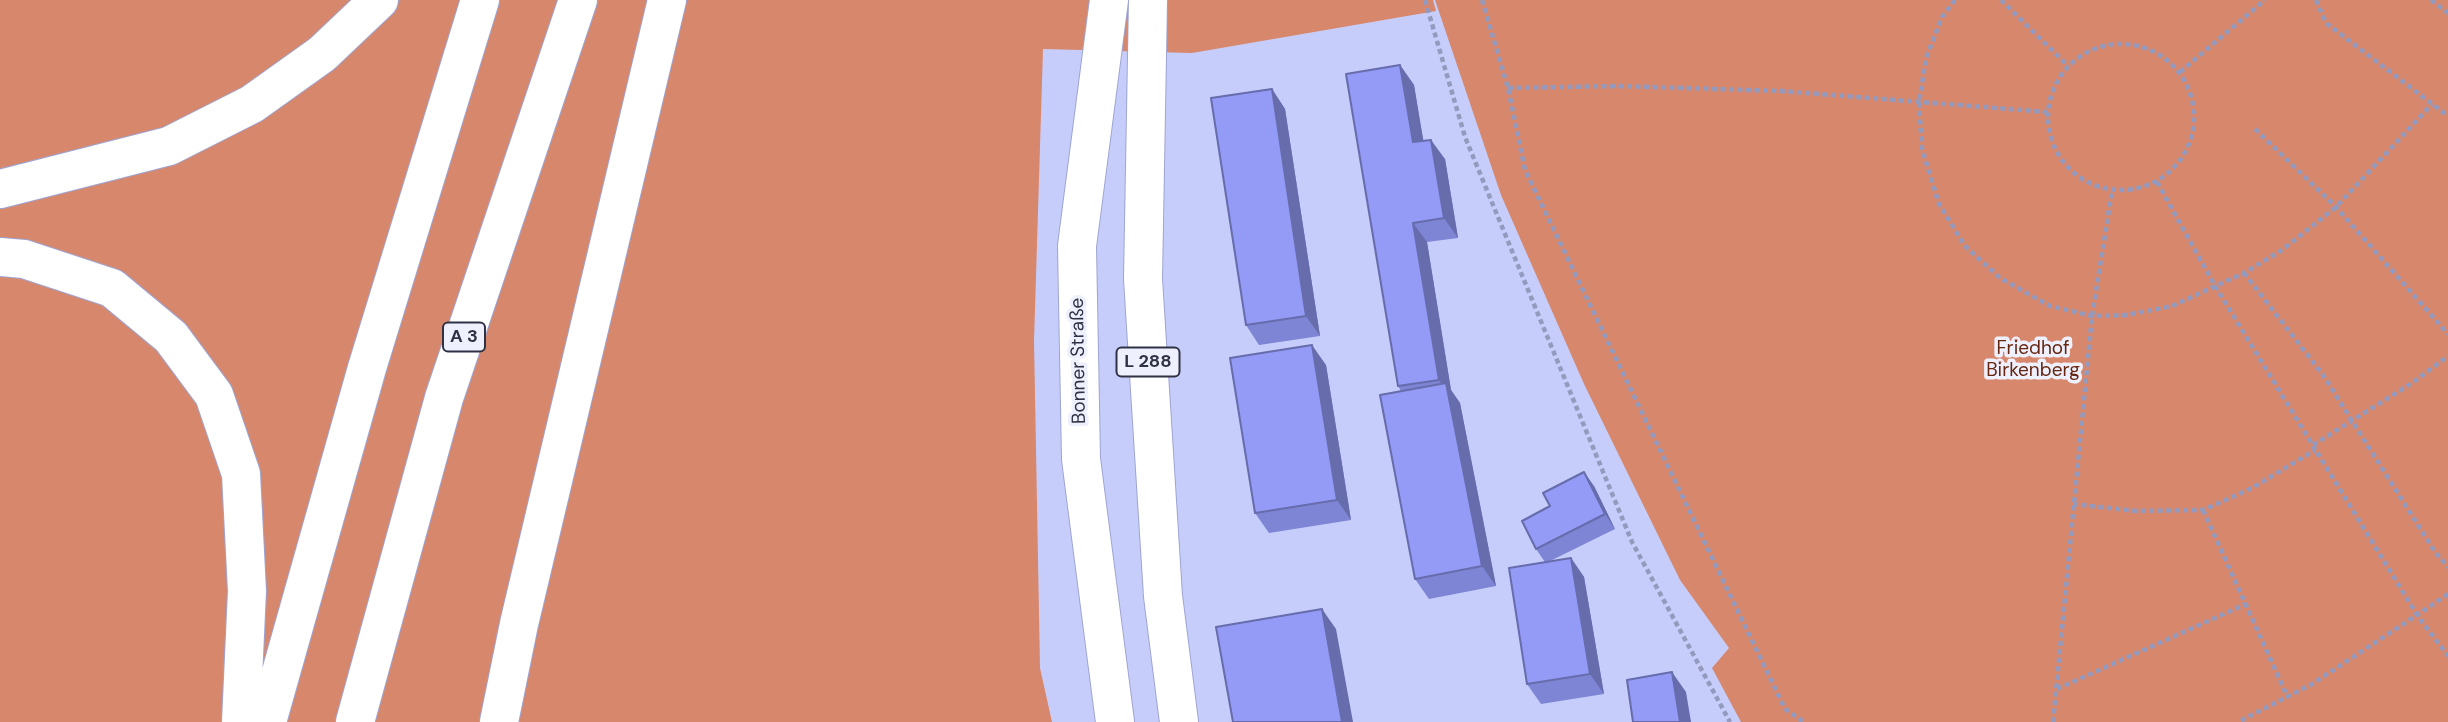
<!DOCTYPE html>
<meta charset="utf-8">
<style>
body{margin:0}
canvas{display:block;background:#c6cdfa}
</style>
<canvas width="2448" height="722"></canvas>
<script>
const g = document.querySelector('canvas').getContext('2d');
g.lineJoin = 'round';
function fill(path, color) { g.fillStyle = color; g.fill(path, 'evenodd'); }
const toPath = rows => new Path2D(rows.map(r => 'M' + r).join(''));
function trace(path, color, width, dash) { g.strokeStyle = color; g.lineWidth = width; g.lineCap = dash ? 'butt' : 'round'; g.setLineDash(dash || []); g.stroke(path); }
function write(font, color, halo, rows, align = 'center') {
  g.font = font + ' "DM Sans",sans-serif'; g.lineWidth = 7; g.setLineDash([]); g.textBaseline = 'middle'; g.strokeStyle = halo; g.fillStyle = color; for (const [text, x, y, turn = 0] of rows) {
    g.save(); g.translate(x, y); g.rotate((+turn || 0) * Math.PI / 180); g.textAlign = isNaN(turn) ? turn : align; if (halo) g.strokeText(text, 0, 0); g.fillText(text, 0, 0); g.restore();
  }
}
fill(toPath([
 [0,0,1433,0,1436,11,1192,53,1043,49,1034,341,1040,668,1052,722,0,722],
 [1435,0,2448,0,2448,722,1741,722,1712,668,1729,648,1680,580,1584,384,1501,195]
]), '#d7876c');
const primary = toPath([
 [1109,0,1077,246,1081,459,1115,722],
 [1148,0,1143,279,1163,596,1179,722]
]);
const highway = toPath([
 [0,189,169,146,252,104,322,54,379,0],
 [0,257,24,259,112,288,171,337,214,395,241,474,247,591,241,722],
 [267,722,367,368,480,0],
 [355,722,444,398,578,0],
 [499,722,519,624,667,0]
]);
trace(primary, '#9fa4d1', 40);
trace(highway, '#9fa4d1', 40);
trace(toPath([
 [1425,0,1465,137,1632,542,1730,722],
 [1482,0,1508,88,1525,170,1785,709,1804,722],
 [1955,0,1942,17,1926,58,1919,102,1922,149,1939,204,1965,246,2000,278,2050,306,2092,316,2127,315,2172,306,2244,273,2282,250,2336,207,2432,104],
 [2001,0,2068,66],
 [2316,0,2326,23,2448,116],
 [2431,0,2448,13],
 '2048 117a73 73 0 1 1 146 0a73 73 0 1 1-146 0Z',
 [2180,72,2265,0],
 [1508,88,1618,86,1781,91,2047,112],
 [2255,129,2336,207,2448,334],
 [2157,182,2215,286,2417,615,2312,684,2238,722],
 [2244,273,2323,375,2435,552,2448,567],
 [2313,445,2412,383,2448,356],
 [2073,504,2136,511,2203,510,2252,488,2315,450],
 [2203,510,2288,698],
 [2448,594,2417,615,2448,656],
 [2057,689,2246,604],
 [2053,722,2092,316,2112,191]
]), '#949abe', 4.5, [5, 3.5]);
trace(primary, '#fff', 38);
trace(highway, '#fff', 38);
fill(toPath([
 [1400,65,1414,85,1423,141,1445,159,1458,238,1427,242,1451,390,1460,403,1496,586,1429,599,1415,579,1401,391,1398,386],
 [1272,89,1285,109,1320,336,1259,345,1246,325],
 [1326,365,1351,520,1269,533,1255,513],
 [1594,486,1615,529,1550,561,1571,558,1584,577,1604,694,1541,704,1527,684,1545,562,1536,549]
]), '#7e85d4');
fill(toPath([
 [1400,65,1414,85,1427,162,1413,142],
 [1272,89,1285,109,1320,336,1306,316],
 [1431,140,1445,159,1458,238,1444,218],
 [1413,223,1427,242,1451,390,1460,403,1496,586,1482,566,1448,393,1439,380],
 [1312,345,1326,365,1351,520,1337,500],
 [1584,472,1594,486,1615,529,1605,514],
 [1571,558,1584,577,1604,694,1590,674],
 [1322,609,1336,629,1353,722,1342,722],
 [1672,672,1686,692,1691,722,1680,722]
]), '#676cac');
const building = toPath([
 [1400,65,1413,142,1431,140,1444,218,1413,223,1439,380,1398,386,1346,74,1400,65],
 [1272,89,1306,316,1246,325,1211,98,1272,89],
 [1312,345,1337,500,1255,513,1230,358,1312,345],
 [1446,383,1482,566,1415,579,1380,395,1446,383],
 [1584,472,1605,514,1536,549,1522,521,1550,506,1543,493,1584,472],
 [1571,558,1590,674,1527,684,1509,568,1571,558],
 [1322,609,1342,722,1233,722,1216,627,1322,609],
 [1672,672,1680,722,1633,722,1627,680,1672,672]
]);
fill(building, '#939bf6');
trace(building, '#676cac', 2);
for (const [x, y, w] of [
 [464,337,42],
 [1148,362,63]
]) { const box = new Path2D(); box.roundRect(x - w / 2, y - 14.5, w, 29, 5); g.fillStyle = '#eef0fe'; g.fill(box); trace(box, '#2f3244', 2); }
write('bold 18px', '#2f3244', null, [
 ["A 3",464,337],
 ["L 288",1148,362]
]);
write('19px', '#662610', '#eef0fe', [
 ["Friedhof",2033,349],
 ["Birkenberg",2033,371]
]);
write('19px', '#2f3244', '#eef0fe', [
 ["Bonner Straße",1079,361,-91]
]);
</script>
